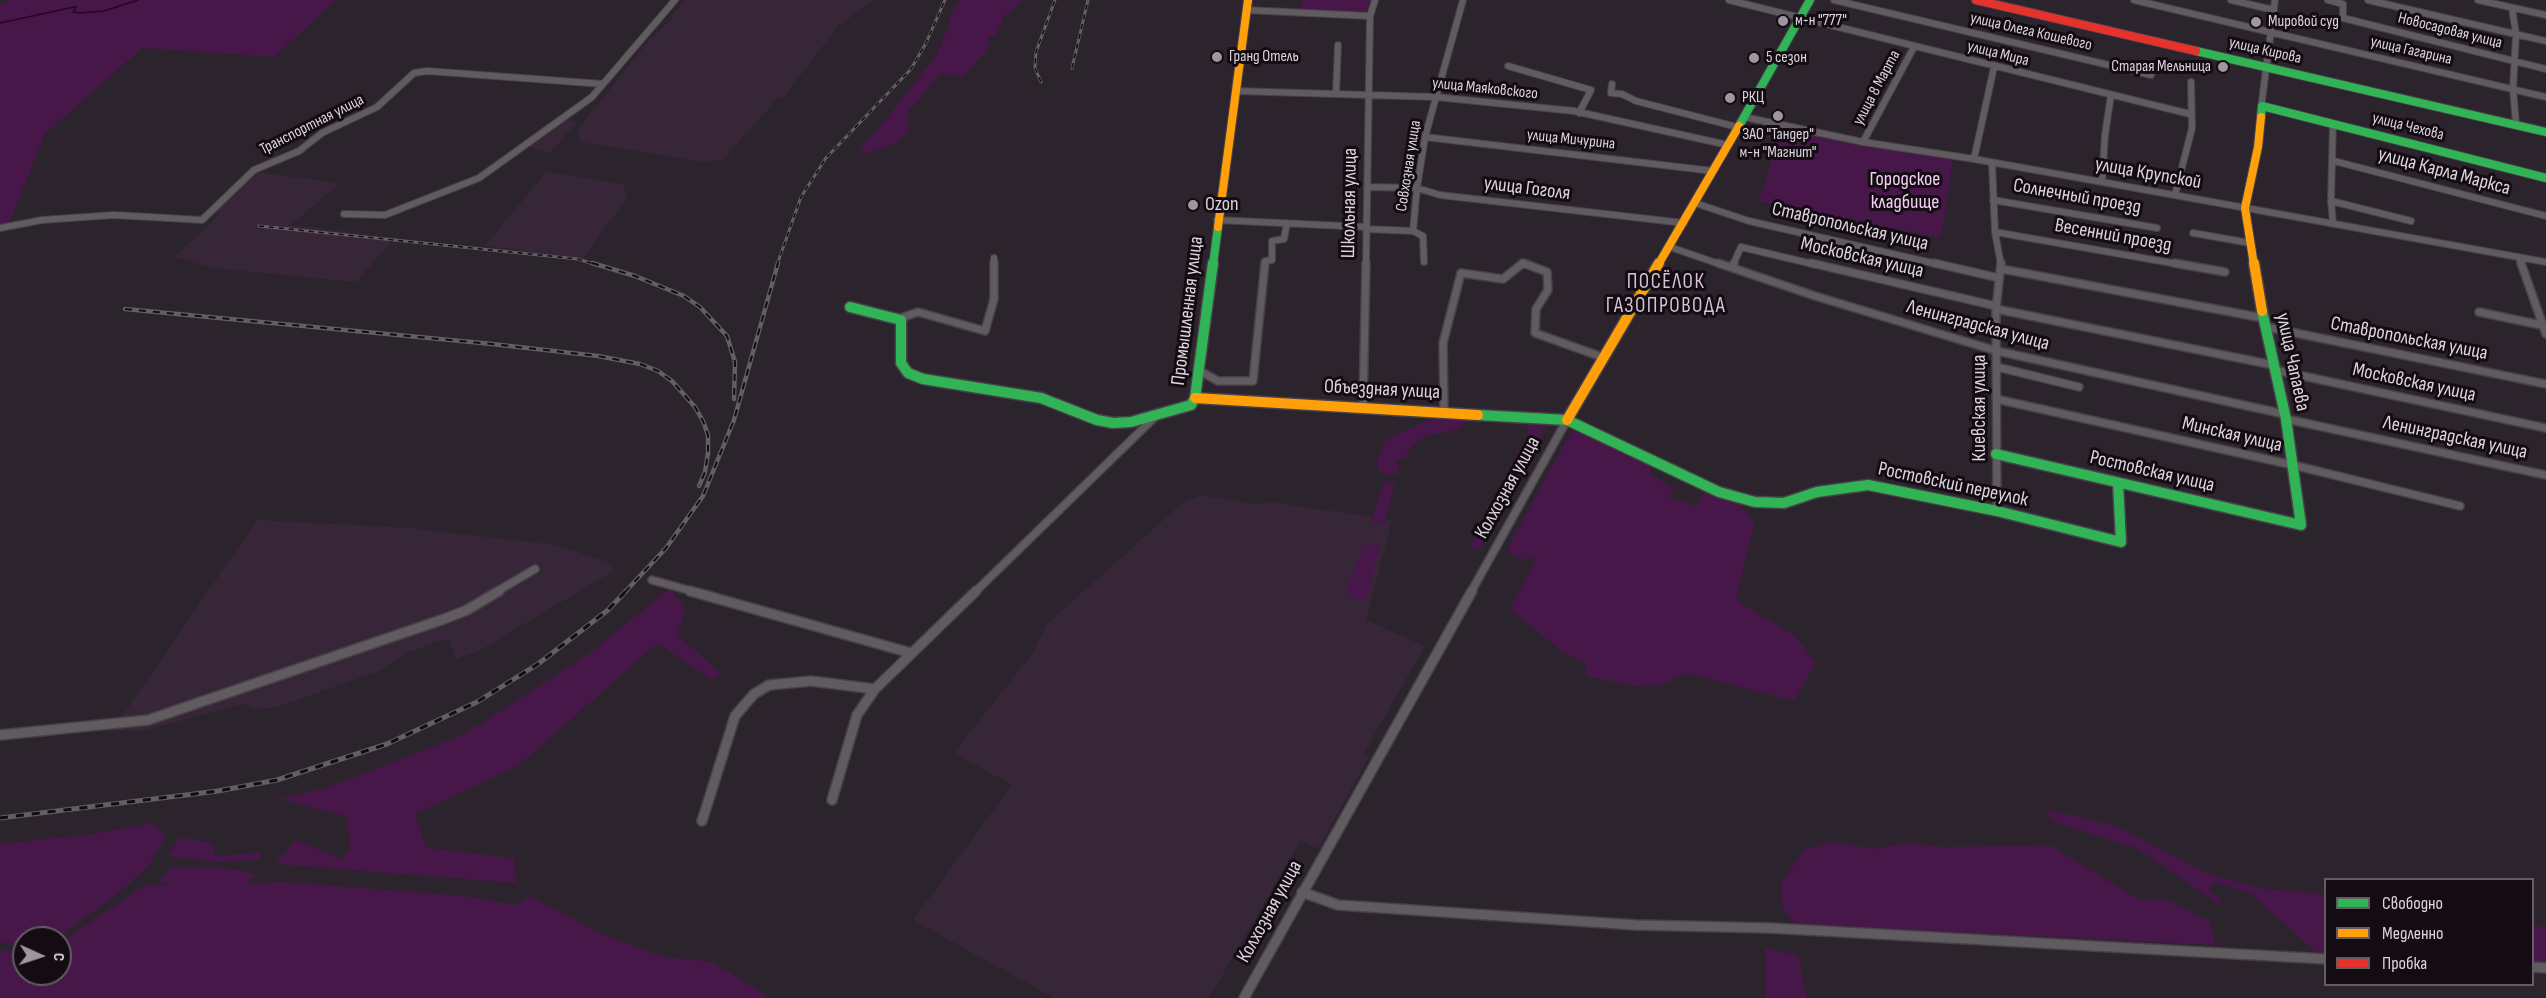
<!DOCTYPE html>
<meta charset="utf-8">
<style>
body{margin:0}
#map{position:relative;width:2546px;height:998px;overflow:hidden;background:#2c242c;font-family:"Sofia Sans Condensed",sans-serif}
canvas{display:block}
.legend{position:absolute;left:2324px;top:878px;width:210px;height:108px;box-sizing:border-box;background:#130c13;border:2px solid #645c64;margin:0;padding:8px 10px;list-style:none;font-size:18px;color:#ded4de}
.legend li{display:flex;align-items:center;gap:12px;height:30px}
.legend b{width:30px;border:2px solid #645c64}
.north{position:absolute;left:12px;top:926px;width:60px;height:60px;box-sizing:border-box;background:#130c13;border:2px solid #645c64;border-radius:50%;rotate:93deg;font-size:16px;font-weight:700;line-height:24px;text-align:center;color:#ded4de}
.north::after{content:'';display:block;margin:auto;width:21px;height:27px;background:#a096a0;clip-path:polygon(50% 0,100% 100%,50% 72%,0 100%)}
</style>
<div id="map">
<canvas width="2546" height="998"></canvas>
<ul class="legend">
<li><b style="height:8px;background:#30b455"></b>Свободно</li>
<li><b style="height:8px;background:#ff9f0a"></b>Медленно</li>
<li><b style="height:8px;background:#e5322d"></b>Пробка</li>
</ul>
<div class="north">С</div>
</div>
<script>
const g = document.querySelector('canvas').getContext('2d');
g.lineJoin = 'round';
function fill(path, color) { g.fillStyle = color; g.fill(path, 'evenodd'); }
const toPath = rows => new Path2D(rows.map(r => 'M' + r).join(''));
function trace(path, color, width, dash) { g.strokeStyle = color; g.lineWidth = width; g.lineCap = dash ? 'butt' : 'round'; g.setLineDash(dash || []); g.stroke(path); }
function write(font, color, halo, rows, align = 'center') {
  g.font = font + ' "Sofia Sans Condensed",sans-serif'; g.lineWidth = 6; g.setLineDash([]); g.textBaseline = 'middle'; g.strokeStyle = halo; g.fillStyle = color; for (const [text, x, y, turn = 0] of rows) {
    g.save(); g.translate(x, y); g.rotate((+turn || 0) * Math.PI / 180); g.textAlign = isNaN(turn) ? turn : align; if (halo) g.strokeText(text, 0, 0); g.fillText(text, 0, 0); g.restore();
  }
}
fill(toPath([
 [684,0,875,0,839,25,783,98,778,98,722,160,703,162,580,142,578,129,646,44,674,17,672,16],
 [566,119,577,122,550,153,527,146],
 [255,172,340,183,291,225,394,238,356,282,212,268,175,257,220,214,213,212],
 [546,172,623,184,627,198,583,258,485,246],
 [1201,495,1262,505,1263,501,1392,520,1366,620,1425,646,1363,754,1369,757,1318,849,1300,841,1209,998,1054,998,913,920,1012,785,954,753,1031,655,1048,623,1180,505],
 [257,520,409,528,556,545,611,563,613,571,479,651,456,659,449,638,405,653,382,670,277,707,257,709,244,704,141,731,112,731]
]), '#372638');
fill(toPath([
 [10,0,336,0,274,57,142,48,45,134,9,223,0,225,0,4],
 [960,0,1021,0,1013,11,1005,15,996,35,988,38,986,42,991,45,964,76,940,74,918,101,909,109,908,133,897,142,868,154,859,149,874,134,937,55,950,22,949,17],
 [1303,0,1370,0,1366,12,1299,10],
 [1781,129,1953,160,1941,238,1759,201],
 [1444,415,1547,423,1540,439,1536,440,1528,438,1528,425,1468,420,1460,428,1449,432,1428,435,1415,443,1404,458,1396,460,1395,462,1400,465,1396,474,1388,475,1379,471,1377,459,1386,440,1410,428],
 [1576,431,1649,464,1651,475,1675,489,1668,497,1697,506,1705,490,1738,503,1754,523,1736,600,1795,636,1816,663,1794,701,1686,673,1661,685,1636,686,1585,676,1586,663,1562,652,1510,609,1537,556,1525,560,1510,554,1508,547,1571,432],
 [1525,448,1534,448,1536,450,1480,550,1471,548,1471,545,1519,450],
 [1384,482,1395,483,1384,525,1371,522],
 [1364,542,1380,546,1366,601,1355,599,1346,592],
 [670,588,685,610,677,635,721,673,711,680,658,643,519,765,415,814,426,848,514,858,516,883,276,864,295,840,342,859,350,850,347,816,279,799,326,788,463,735,589,654],
 [2045,809,2114,825,2204,872,2258,888,2325,894,2325,954,2318,954,2251,894,2215,882,2209,890,2216,896,2221,898,2220,905,2138,849,2052,821],
 [152,823,166,836,149,865,120,892,57,938,24,938,24,942,0,943,0,844,93,834],
 [180,837,212,843,215,856,262,852,258,860,214,862,168,856],
 [1831,842,1875,849,1905,843,1945,847,2050,845,2139,900,2165,899,2209,921,2216,945,1794,924,1782,906,1781,884,1804,850],
 [171,867,221,867,256,874,248,883,286,882,465,896,516,905,530,896,599,933,665,957,713,962,770,998,0,998,0,950,24,952,24,974,60,974,60,943,145,885,174,885,159,882],
 [2533,926,2546,927,2546,963,2533,963],
 [1765,948,1798,955,1807,998,1766,998]
]), '#471749');
trace(toPath([
 [0,23,74,7,76,7,73,12,79,13,104,11,138,0]
]), '#250627', 1.5);
const streetFar2 = toPath([
 [1729,0,2190,114],
 [1834,0,2151,75],
 [2134,0,2546,97],
 [2231,0,2274,10],
 [2328,0,2343,4,2343,18,2546,69],
 [2368,0,2546,41],
 [2478,0,2546,15],
 [2512,8,2516,34,2513,89,2516,124],
 [1246,10,1370,16],
 [1508,66,1591,90,1579,113],
 [1612,84,1611,93,1622,94,1636,101,1737,127],
 [1236,91,1436,97,1574,111,1728,145],
 [1336,94,1338,45],
 [2261,108,2275,0],
 [1744,117,1863,142,1974,159,2546,262],
 [2333,124,2331,201,2333,223],
 [1425,137,1713,171],
 [1863,142,1914,47],
 [1974,159,1994,67],
 [2334,161,2546,216],
 [1992,163,1995,232,2001,265],
 [2102,182,2105,135,2111,95],
 [1367,187,1417,188,1440,195,1684,223],
 [2175,195,2192,128,2191,82],
 [1993,200,2157,228],
 [2331,201,2411,221],
 [1695,203,1749,221,1941,265],
 [344,214,385,215,479,178,592,97,675,0],
 [1217,220,1366,227],
 [0,228,42,220,114,215,202,220,254,170,299,151,322,133,377,107,414,73,427,71,603,84],
 [1366,229,1413,231],
 [1995,232,2183,265],
 [2193,233,2250,243],
 [1670,247,1722,265],
 [2519,257,2522,265],
 [994,258,994,265],
 [1424,262,1423,236,1413,231,1417,188,1425,137,1463,0],
 [1265,265,1265,261,1272,260,1272,241,1284,239,1287,223],
 [1366,265,1370,16,1375,0],
 [1521,265,1527,265],
 [1733,265,1741,247,1817,265]
]);
const streetFar1 = toPath([
 [1523,263,1547,272,1548,290,1536,309,1535,333,1605,358],
 [1718,263,1815,296,1997,351,2284,414],
 [1811,263,1996,306],
 [1934,263,1999,278],
 [2174,263,2225,272],
 [2521,263,2546,334],
 [1732,267,1734,263],
 [2002,269,2263,318],
 [1996,309,2273,365],
 [2479,312,2541,325],
 [898,319,918,312,985,331,994,299,994,263],
 [2266,327,2546,384],
 [1997,367,2079,387],
 [1198,370,1218,381,1253,381,1265,263],
 [2275,370,2546,428],
 [1996,399,2293,465,2460,506],
 [1363,407,1366,263],
 [1444,411,1443,343,1461,273,1503,279,1523,263],
 [2286,419,2546,475],
 [1997,511,1996,309,2001,263],
 [652,580,695,592],
 [496,592,535,569],
 [975,592,1157,415],
 [1471,592,1567,420]
]);
const street = toPath([
 [690,591,911,653],
 [0,735,148,720,444,619,467,610,499,591],
 [832,800,857,715,875,689,976,591],
 [702,821,735,716,754,694,769,685,811,681,875,689],
 [1302,892,1338,905,1636,925,1770,928,2326,959],
 [2532,967,2546,968],
 [1244,998,1472,591]
]);
const fastFar1 = toPath([
 [2196,51,2546,132],
 [2261,117,2262,106,2546,178],
 [1739,126,1810,0],
 [1213,265,1218,227]
]);
const fast = toPath([
 [850,307,901,320,901,363,908,373,923,379,1041,398,1097,420,1113,423,1131,422,1191,405,1195,398,1213,263],
 [1478,415,1567,420,1719,492,1755,502,1784,503,1817,492,1868,485,1997,511,2121,542,2118,483],
 [1996,454,2301,525,2286,419,2262,311]
]);
const slowFar1 = toPath([
 [1218,227,1248,0],
 [1658,265,1739,126],
 [2254,265,2245,208,2258,147,2261,117]
]);
const slow = toPath([
 [2254,263,2262,311],
 [1195,398,1478,415],
 [1567,420,1659,263]
]);
const jam = toPath([
 [1976,0,2196,51]
]);
trace(streetFar2, '#484148', 8);
trace(streetFar1, '#484148', 10);
trace(street, '#484148', 12);
trace(fastFar1, '#484148', 10);
trace(fast, '#484148', 13);
trace(slowFar1, '#484148', 10);
trace(slow, '#484148', 13);
trace(jam, '#484148', 10);
trace(streetFar2, '#5f5b5f', 6);
trace(streetFar1, '#5f5b5f', 7);
trace(street, '#5f5b5f', 9);
trace(fastFar1, '#30b455', 8);
trace(fast, '#30b455', 10);
trace(slowFar1, '#ff9f0a', 8);
trace(slow, '#ff9f0a', 10);
trace(jam, '#e5322d', 8);
const railFar2 = toPath([
 [1072,68,1088,0],
 [1041,82,1035,68,1036,52,1055,0],
 [259,226,578,259,597,265],
 [777,265,801,197,826,158,911,69,926,43,945,0]
]);
const railFar1 = toPath([
 [592,263,635,276,684,296,700,307,727,336,735,362,734,399],
 [125,309,492,344,598,356,640,364,658,371,672,381,695,407,703,421,708,435,708,453,705,472,699,486],
 [625,592,666,548,703,496,734,420,778,263]
]);
const rail = toPath([
 [0,818,218,791,277,780,387,744,477,702,538,664,608,610,626,591]
]);
trace(railFar2, '#635e63', 3);
trace(railFar1, '#635e63', 4.5);
trace(rail, '#635e63', 5);
trace(railFar2, '#130c13', 1.5, [5]);
trace(railFar1, '#130c13', 2, [7]);
trace(rail, '#130c13', 3, [8]);
for (const [x, y, r, color] of [
 [1783,21,6,"#a096a0"],
 [2256,22,6,"#a096a0"],
 [1217,57,6,"#a096a0"],
 [1754,58,6,"#a096a0"],
 [2223,67,6,"#a096a0"],
 [1730,98,6,"#a096a0"],
 [1778,116,6,"#a096a0"],
 [1193,205,6,"#a096a0"]
]) { const dot = new Path2D(); dot.arc(x, y, r, 0, 2 * Math.PI); g.fillStyle = color; g.fill(dot); trace(dot, '#130c13', 2); }
write('16px', '#ded4de', '#130c13', [
 ["м-н \"777\"",1795,21],
 ["Мировой суд",2268,22],
 ["Гранд Отель",1229,57],
 ["5 сезон",1766,58],
 ["Старая Мельница",2211,67,"right"],
 ["РКЦ",1742,98],
 ["ЗАО \"Тандер\"",1778,135,"center"],
 ["м-н \"Магнит\"",1778,153,"center"]
], 'left');
write('16px', '#ded4de', '#130c13', [
 ["Новосадовая улица",2450,31,14],
 ["улица Олега Кошевого",2031,32,13],
 ["улица Кирова",2265,51,13],
 ["улица Гагарина",2411,51,13],
 ["улица Мира",1998,54,14],
 ["улица 8 Марта",1877,88,-62],
 ["улица Маяковского",1485,89,6],
 ["Транспортная улица",312,125,-27],
 ["улица Чехова",2408,127,14],
 ["улица Мичурина",1571,140,6],
 ["Совхозная улица",1409,166,-81]
]);
write('20px', '#ded4de', '#130c13', [
 ["улица Карла Маркса",2444,172,15],
 ["улица Крупской",2148,174,10],
 ["улица Гоголя",1527,189,7],
 ["Солнечный проезд",2077,197,10],
 ["Школьная улица",1350,203,-89],
 ["Ставропольская улица",1850,227,13],
 ["Весенний проезд",2113,236,10],
 ["Московская улица",1862,258,13],
 ["Промышленная улица",1188,311,-83],
 ["Ленинградская улица",1978,326,15],
 ["Ставропольская улица",2409,339,11],
 ["улица Чапаева",2292,362,78],
 ["Московская улица",2414,383,12],
 ["Объездная улица",1382,390,3],
 ["Киевская улица",1980,408,-90],
 ["Минская улица",2232,435,13],
 ["Ленинградская улица",2455,438,12],
 ["Ростовская улица",2152,472,13],
 ["Ростовский переулок",1953,485,12],
 ["Колхозная улица",1508,488,-61],
 ["Колхозная улица",1270,912,-61]
]);
write('20px', '#f4cff4', '#130c13', [
 ["Городское",1905,180],
 ["кладбище",1905,203]
]);
write('20px', '#ded4de', '#130c13', [
 ["Ozon",1205,205]
], 'left');
g.letterSpacing = '1.5px';
write('21px', '#d6c2d6', '#130c13', [
 ["ПОСЁЛОК",1666,283],
 ["ГАЗОПРОВОДА",1666,307]
]);
g.letterSpacing = '0px';
</script>
